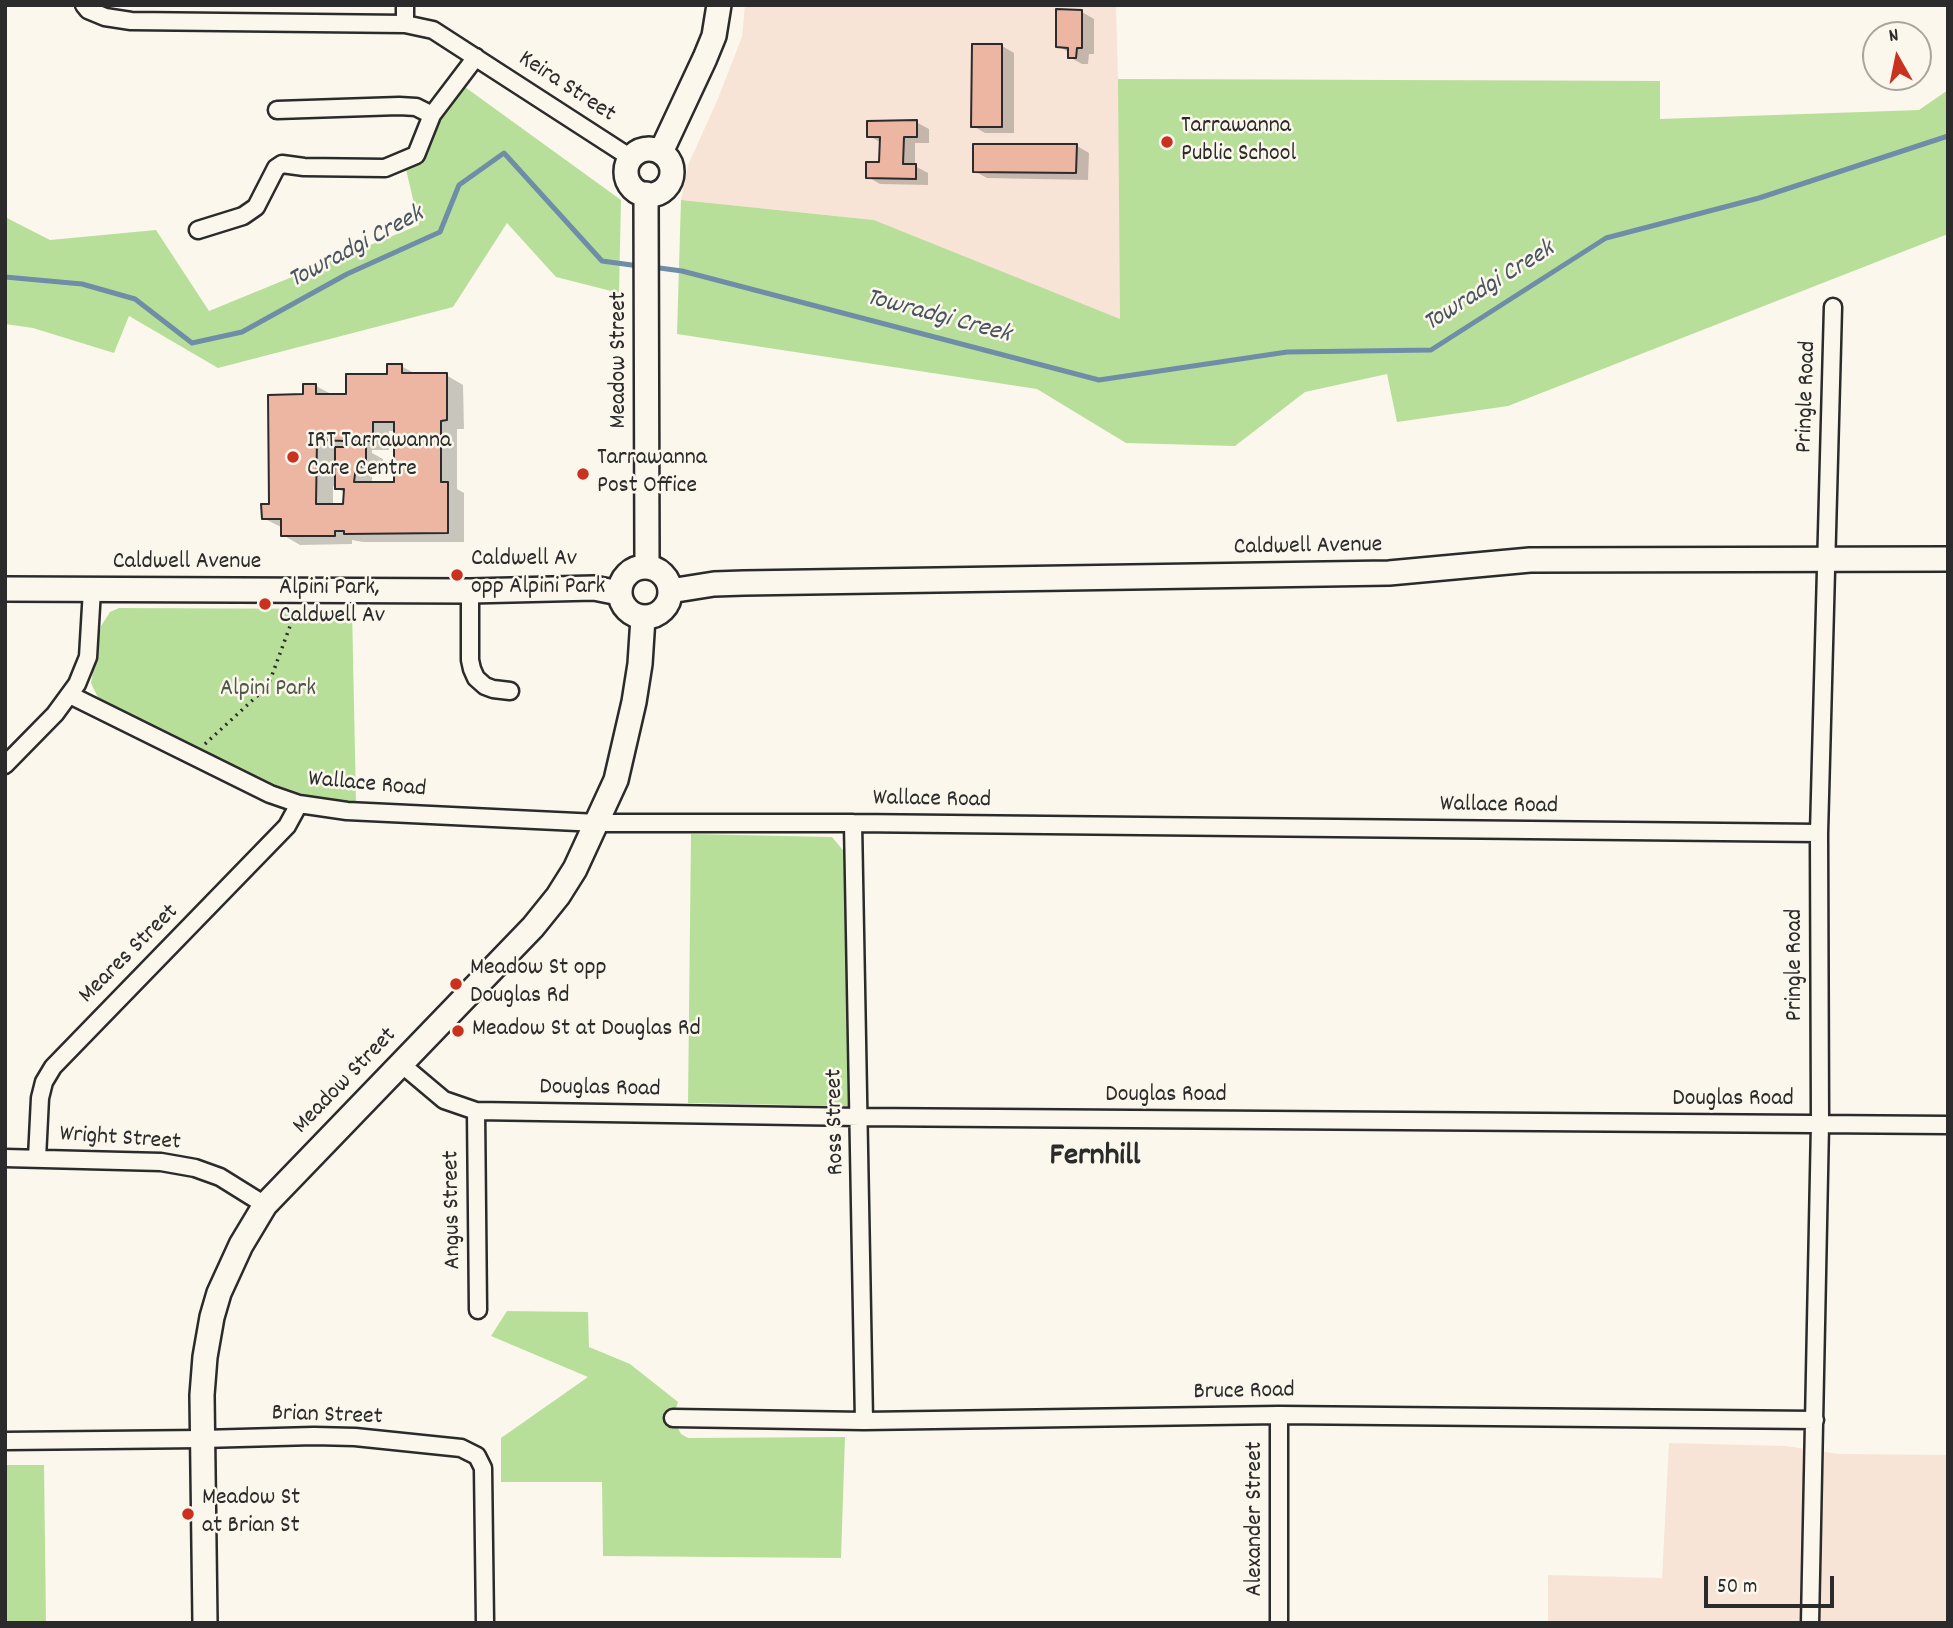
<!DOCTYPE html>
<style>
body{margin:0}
#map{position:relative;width:1953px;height:1628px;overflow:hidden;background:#fbf7ec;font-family:Dekko,sans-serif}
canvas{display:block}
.frame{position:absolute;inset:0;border:7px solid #2b2b2b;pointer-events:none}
.north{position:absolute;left:1862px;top:21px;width:70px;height:70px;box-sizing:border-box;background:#fbf7ec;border:2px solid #a8a59f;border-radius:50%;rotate:351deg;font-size:19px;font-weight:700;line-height:28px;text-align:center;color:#2b2b2b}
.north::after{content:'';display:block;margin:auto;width:24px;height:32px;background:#c8321e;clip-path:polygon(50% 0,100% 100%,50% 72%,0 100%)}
.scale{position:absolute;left:1704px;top:1576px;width:130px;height:32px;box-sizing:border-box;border:4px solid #2b2b2b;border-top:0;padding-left:9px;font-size:21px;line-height:24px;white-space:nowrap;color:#2b2b2b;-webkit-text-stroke:5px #fbf7ec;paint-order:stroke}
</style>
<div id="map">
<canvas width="1953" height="1628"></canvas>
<div class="frame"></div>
<div class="north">N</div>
<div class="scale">50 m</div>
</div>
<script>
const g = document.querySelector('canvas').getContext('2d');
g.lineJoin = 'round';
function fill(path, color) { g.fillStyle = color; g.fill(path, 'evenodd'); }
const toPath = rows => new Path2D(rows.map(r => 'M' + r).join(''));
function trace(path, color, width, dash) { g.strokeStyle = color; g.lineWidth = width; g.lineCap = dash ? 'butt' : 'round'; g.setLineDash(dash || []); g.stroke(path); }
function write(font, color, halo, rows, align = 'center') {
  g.font = font + ' Dekko,sans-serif'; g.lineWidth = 5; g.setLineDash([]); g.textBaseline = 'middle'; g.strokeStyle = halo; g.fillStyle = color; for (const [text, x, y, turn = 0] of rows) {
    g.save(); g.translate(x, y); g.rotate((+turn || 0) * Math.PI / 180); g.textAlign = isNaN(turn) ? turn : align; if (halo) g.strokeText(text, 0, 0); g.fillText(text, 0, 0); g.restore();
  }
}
fill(toPath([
 [745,5,1116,5,1118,79,1660,81,1120,320,874,220,681,200,688,165,717,101,742,37],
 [1669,1443,1786,1446,1839,1454,1948,1455,1948,1623,1548,1623,1548,1575,1662,1578]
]), '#f7e4d6');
fill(toPath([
 [1118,79,1660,81,1660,119,1919,110,1948,90,1948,234,1508,406,1397,422,1387,374,1305,392,1235,446,1126,443,1037,389,677,334,681,200,874,220,1120,319],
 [458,82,621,200,619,293,556,277,507,223,453,307,218,368,129,316,114,353,33,328,5,324,5,217,50,240,156,230,209,311,419,225,405,165],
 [119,608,352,609,356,802,313,797,260,780,100,702,91,683,101,626,110,612],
 [691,834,832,837,847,855,848,1106,688,1103],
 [507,1311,588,1312,589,1347,630,1364,678,1402,673,1418,681,1434,688,1438,845,1437,841,1558,603,1556,602,1482,501,1482,501,1438,588,1377,491,1336],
 [5,1465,44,1465,46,1623,5,1623]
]), '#b8df9a');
fill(toPath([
 [1082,12,1094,19,1094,54,1089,54,1088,64,1082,64,1069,57,1070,53,1058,46],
 [1002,46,1014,53,1014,133,985,133,973,126],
 [916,122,929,129,929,143,915,143,915,166,928,173,928,185,880,184,868,177,881,164,882,143,869,136],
 [975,145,1077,146,1089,153,1088,180,987,178,974,171],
 [401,366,418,375,446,375,463,385,464,429,457,429,457,489,464,493,464,542,363,542,352,540,352,544,300,545,283,535,283,528,263,518,271,506,305,396,316,386,333,395,348,395,389,376],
 [389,431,396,431,395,484,372,484,372,475,383,475,383,459,372,453,372,450,389,450],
 [333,486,345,493,345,506,333,506]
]), '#0003');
trace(toPath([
 [652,267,682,271,1099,380,1287,352,1431,350,1606,238,1759,198,1948,136],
 [5,277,82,284,135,299,192,343,242,332,347,274,440,232,459,185,504,153,602,261,639,266]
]), '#708da7', 5);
const building = toPath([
 [1056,9,1082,10,1082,48,1077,48,1076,58,1068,58,1068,48,1056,47,1056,9],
 [972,44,1002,44,1002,127,971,127,972,44],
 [917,120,917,137,904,137,903,164,916,164,916,179,866,178,866,162,879,162,880,137,867,137,867,121,917,120],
 [973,144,1077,144,1076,173,973,172,973,144],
 [387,364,402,364,402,373,447,373,447,420,441,421,441,482,448,482,448,533,344,534,344,531,335,531,335,536,281,536,281,519,262,519,261,504,269,504,268,395,303,394,303,384,316,384,316,394,346,394,346,374,387,374,387,364],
 [373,422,394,422,394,482,354,482,356,466,366,467,366,447,356,447,356,441,373,441,373,422],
 [317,440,345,441,345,447,335,447,335,489,344,489,343,504,316,504,317,440]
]);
fill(building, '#edb6a2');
trace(building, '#2b2b2b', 2);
const minor = toPath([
 [84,5,88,10,105,17,131,21,405,24,433,30,631,158],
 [405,5,405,24],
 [277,110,399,106,416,107,432,115],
 [198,230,243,216,256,207,276,168,282,164,304,167,385,168,416,155,432,115,476,57],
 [470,591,470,660,472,669,476,678,485,686,493,689,510,691],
 [70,695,270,794,299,804,347,811,598,823,853,823,1819,833],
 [5,765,55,714,77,684,88,657,92,590],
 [853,823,864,1421],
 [400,1063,444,1100,476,1111,860,1117,1948,1125],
 [476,1111,478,1310],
 [5,1158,161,1162,195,1168,220,1177,265,1205],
 [37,1158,40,1098,44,1082,53,1067,287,826,299,804],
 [1279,1415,1279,1623],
 [673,1418,864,1421,1279,1415,1815,1420],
 [5,1441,202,1439,314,1436,355,1437,461,1448,477,1456,483,1468,485,1623],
 [1810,1623,1820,1124,1819,833,1833,307]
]);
const secondary = toPath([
 '626 172a23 23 0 1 1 46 0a23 23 0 1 1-46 0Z',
 [661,152,705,58,714,36,719,5],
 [646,194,647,567],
 '620 592a25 25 0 1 1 50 0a25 25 0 1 1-50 0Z',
 [5,589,470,591,594,588,619,593],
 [670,591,714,584,744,583,1389,573,1530,560,1948,559],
 [205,1623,202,1395,205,1357,212,1317,219,1293,241,1245,265,1205,533,927,558,896,575,869,616,780,634,702,640,664,643,618]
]);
trace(minor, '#2b2b2b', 21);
trace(secondary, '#2b2b2b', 28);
trace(toPath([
 [205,744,268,686,296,610]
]), '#2b2b2b', 3.5, [2, 5]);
trace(minor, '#fbf7ec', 16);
trace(secondary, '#fbf7ec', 23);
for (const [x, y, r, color] of [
 [1167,142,7,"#c8321e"],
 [293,457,7,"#c8321e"],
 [583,474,7,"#c8321e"],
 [457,575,7,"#c8321e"],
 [265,604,7,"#c8321e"],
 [456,984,7,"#c8321e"],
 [458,1031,7,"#c8321e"],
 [188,1514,7,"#c8321e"]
]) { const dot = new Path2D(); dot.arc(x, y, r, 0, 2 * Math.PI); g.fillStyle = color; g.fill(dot); trace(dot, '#fbf7ec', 2.5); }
write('24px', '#2b2b2b', '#fbf7ec', [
 ["Keira Street",566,88,33],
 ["Meadow Street",621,360,-90],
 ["Pringle Road",1808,397,-88],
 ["Caldwell Avenue",1308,548,-1],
 ["Caldwell Avenue",187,564],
 ["Wallace Road",367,786,5],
 ["Wallace Road",932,801,1],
 ["Wallace Road",1499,807,1],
 ["Meares Street",130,955,-45],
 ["Pringle Road",1797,965,-90],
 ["Meadow Street",346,1082,-46],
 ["Douglas Road",600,1090,1],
 ["Douglas Road",1166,1097],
 ["Douglas Road",1733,1101],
 ["Ross Street",837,1122,-91],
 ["Wright Street",120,1140,4],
 ["Angus Street",454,1210,-91],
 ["Bruce Road",1244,1393,-1],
 ["Brian Street",327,1417,2],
 ["Alexander Street",1257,1519,-90]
]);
write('24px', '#2b2b2b', '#fbf7ec', [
 ["Tarrawanna",1181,128],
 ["Public School",1181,156],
 ["IRT Tarrawanna",307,443],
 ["Care Centre",307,471],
 ["Tarrawanna",597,460],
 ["Post Office",597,488],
 ["Caldwell Av",471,561],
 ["opp Alpini Park",471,589],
 ["Alpini Park,",279,590],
 ["Caldwell Av",279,618],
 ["Meadow St opp",470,970],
 ["Douglas Rd",470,998],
 ["Meadow St at Douglas Rd",472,1031],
 ["Meadow St",202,1500],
 ["at Brian St",202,1528]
], 'left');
write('24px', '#4e5847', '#fbf7ec', [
 ["Alpini Park",268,691]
]);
write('italic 26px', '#48545f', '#fbf7ec', [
 ["Towradgi Creek",357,249,-28],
 ["Towradgi Creek",1490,288,-32],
 ["Towradgi Creek",938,318,15]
]);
write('bold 32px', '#2b2b2b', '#fbf7ec', [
 ["Fernhill",1095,1159]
]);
</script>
